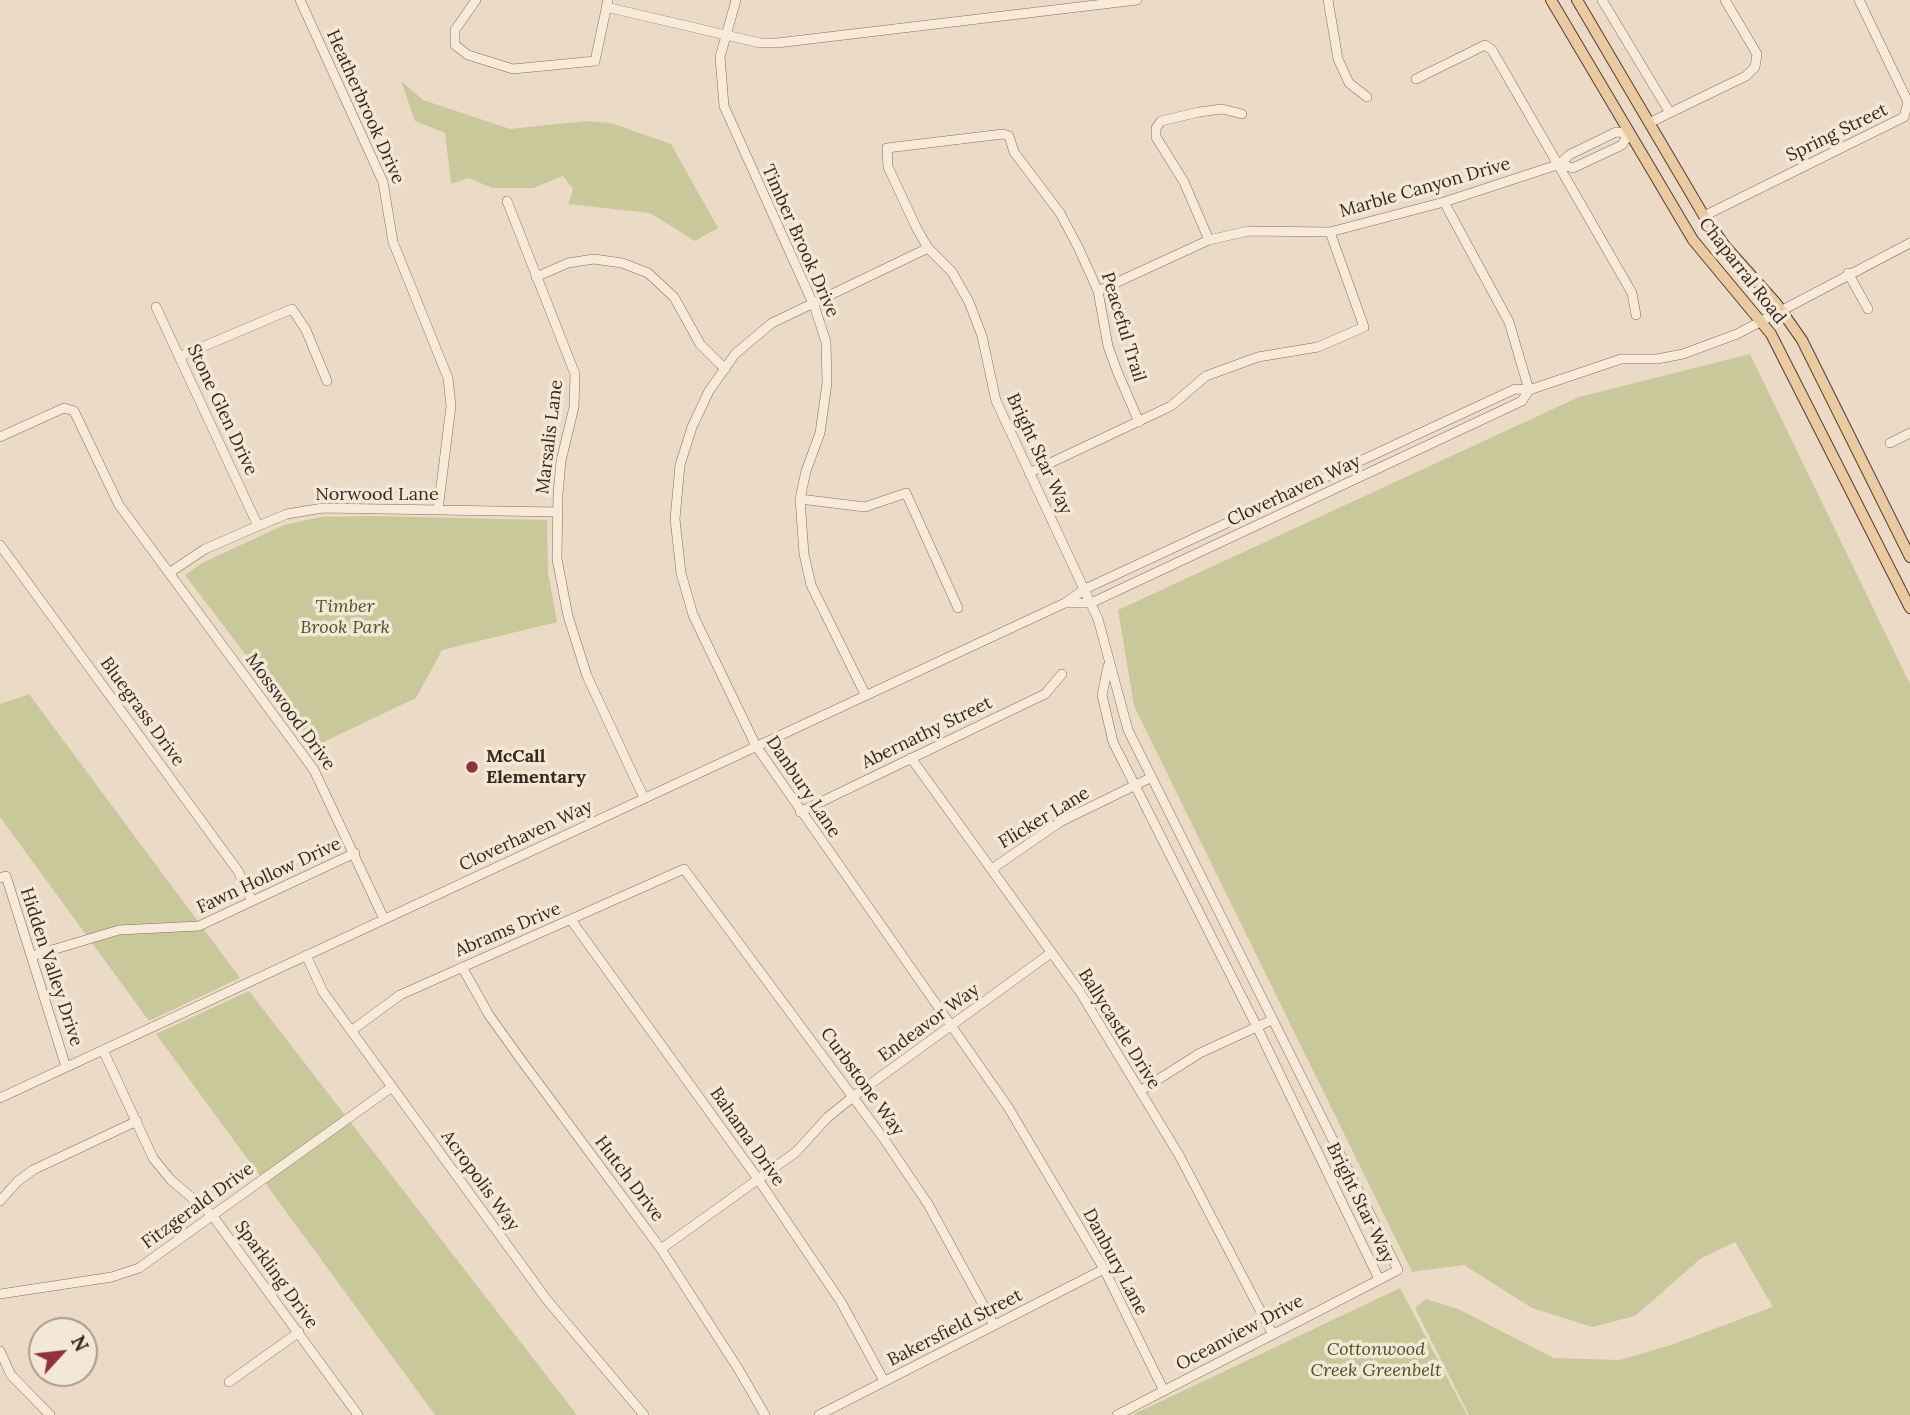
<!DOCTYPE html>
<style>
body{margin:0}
#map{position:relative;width:1910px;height:1415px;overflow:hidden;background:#ebdbc6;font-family:Lora,serif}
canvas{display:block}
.north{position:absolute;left:28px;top:1317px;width:70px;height:70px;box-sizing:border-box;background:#f3e7d5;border:2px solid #a89b8d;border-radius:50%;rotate:63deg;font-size:19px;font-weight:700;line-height:28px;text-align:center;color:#372820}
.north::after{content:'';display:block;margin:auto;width:24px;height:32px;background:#90313e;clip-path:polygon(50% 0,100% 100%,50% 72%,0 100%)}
</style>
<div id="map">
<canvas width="1910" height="1415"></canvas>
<div class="north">N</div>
</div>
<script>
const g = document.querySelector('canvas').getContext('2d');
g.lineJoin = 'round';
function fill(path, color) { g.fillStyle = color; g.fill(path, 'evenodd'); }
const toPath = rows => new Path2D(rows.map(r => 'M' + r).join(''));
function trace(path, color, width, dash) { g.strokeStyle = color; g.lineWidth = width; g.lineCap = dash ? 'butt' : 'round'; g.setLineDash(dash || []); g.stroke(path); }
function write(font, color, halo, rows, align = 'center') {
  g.font = font + ' Lora,serif'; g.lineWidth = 7; g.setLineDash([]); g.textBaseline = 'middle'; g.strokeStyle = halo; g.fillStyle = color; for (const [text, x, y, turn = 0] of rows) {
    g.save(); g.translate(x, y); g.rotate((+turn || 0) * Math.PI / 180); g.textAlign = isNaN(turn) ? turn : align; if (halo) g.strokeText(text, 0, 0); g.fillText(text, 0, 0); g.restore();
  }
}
fill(toPath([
 [401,81,423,100,510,129,586,121,611,123,671,144,718,228,695,241,650,213,568,204,573,189,563,176,533,188,492,188,469,178,451,184,445,133,415,121],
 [1750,354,1910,684,1910,1415,1469,1415,1415,1308,1426,1299,1458,1309,1554,1358,1620,1360,1671,1345,1773,1307,1735,1242,1700,1259,1635,1316,1592,1327,1532,1308,1464,1265,1412,1272,1134,706,1118,610,1579,397],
 [373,516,547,520,548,572,557,622,442,650,416,698,315,746,185,575,202,563,284,525,321,517],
 [29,694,240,978,149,1021,0,817,0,704],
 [249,991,577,1415,435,1415,156,1034],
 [1400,1288,1467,1415,1132,1415]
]), '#c9c89b');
const minor = toPath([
 [300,0,383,182,393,242,448,378,451,406,438,510],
 [476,0,455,30,455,45,468,55,513,69,595,61,608,0],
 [736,0,720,57,724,106,815,308,826,342,827,383,820,433,806,471,800,499,804,554,811,585,865,694],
 [1328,0,1338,59,1349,83,1367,97],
 [1602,0,1670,113],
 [606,7,760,43,777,43,1137,0],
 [1416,79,1485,45,1492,50,1632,293,1636,315],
 [1649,123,1746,76,1755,67,1757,54,1725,0],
 [507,201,575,374,574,407,561,461,558,494,557,559,568,616,587,676,644,798],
 [1444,202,1509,322,1529,390],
 [1704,216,1904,117,1908,102,1859,0],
 [1209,240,1184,182,1156,137,1156,128,1161,121,1199,112,1222,109,1242,114],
 [928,248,772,323,735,354,709,391,692,427,680,465,675,519,681,573,693,615,756,746,1008,1107,1104,1269,1164,1391],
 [1848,273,1868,309],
 [536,277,568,263,594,259,622,263,648,273,674,297,700,344,725,369],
 [1098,291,1209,240,1248,231,1330,232,1444,202,1560,164,1569,155,1616,132,1629,133,1622,145,1573,168,1560,164],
 [156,307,258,526],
 [181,356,292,309,306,330,327,381],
 [0,437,64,408,74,411,119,505,314,770,384,919],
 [1890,443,1910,433],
 [1029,473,1171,406,1206,376,1258,357,1318,347,1364,327,1330,232],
 [800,499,865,507,906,493,958,608],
 [0,545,238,871,252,901],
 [169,573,205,549,258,526,287,514,323,508,557,512],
 [1067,603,1091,603,1522,401,1529,390],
 [1108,666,1102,695,1113,742,1257,1027,1379,1279],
 [911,758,1080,992,1179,1155,1272,1333],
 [800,812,1045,694,1062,674],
 [992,869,1060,822,1150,778],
 [0,878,6,876,66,1067],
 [571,920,758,1179,841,1302,884,1381],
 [306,955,323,992,547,1300,644,1415],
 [32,956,119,930,199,926,355,853],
 [462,967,489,1015,519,1057,661,1249,739,1370,765,1415],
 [351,1031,400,995,684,869,884,1139,928,1204,994,1325],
 [103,1050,153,1158,171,1180,212,1215,358,1415],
 [1140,1091,1200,1053,1272,1020],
 [0,1098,1065,603,1085,589,1515,389,1529,390,1621,359,1657,359,1683,354,1737,334,1910,243],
 [0,1201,18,1181,33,1170,137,1121],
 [661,1249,796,1152,828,1117,854,1096,1051,953],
 [0,1294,112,1277,139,1268,392,1087],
 [0,1351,11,1375,50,1415],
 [229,1382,299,1332],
 [819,1415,1104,1269],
 [1117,1415,1398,1270,1128,730,1098,619,996,401,982,336,969,302,952,272,928,248,917,229,888,167,887,148,1003,134,1009,136,1014,152,1060,213,1078,247,1098,291,1108,346,1117,371,1139,422]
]);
const major = toPath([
 [1551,0,1693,240,1771,334,1910,608],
 [1577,0,1704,216,1725,246,1776,303,1802,340,1910,557]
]);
trace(minor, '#856d5d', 10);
trace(major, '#543c31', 12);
trace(minor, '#f7ead9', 9);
trace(major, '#eccaa1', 10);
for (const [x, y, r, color] of [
 [472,767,7,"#90313e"]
]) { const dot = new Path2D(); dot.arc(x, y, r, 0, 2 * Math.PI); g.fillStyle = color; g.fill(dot); trace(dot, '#f3e7d5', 2.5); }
write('18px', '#372820', '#f3e7d5', [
 ["Heatherbrook Drive",365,107,66],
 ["Spring Street",1837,133,-26],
 ["Marble Canyon Drive",1425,188,-16],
 ["Timber Brook Drive",800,241,66],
 ["Chaparral Road",1742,271,52],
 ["Peaceful Trail",1123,327,73],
 ["Stone Glen Drive",222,410,65],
 ["Marsalis Lane",550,437,-83],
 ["Bright Star Way",1039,454,65],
 ["Cloverhaven Way",1294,491,-25],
 ["Norwood Lane",377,495],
 ["Bluegrass Drive",142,712,54],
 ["Mosswood Drive",290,712,54],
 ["Abernathy Street",927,733,-26],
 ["Danbury Lane",803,787,56],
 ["Flicker Lane",1044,818,-31],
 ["Cloverhaven Way",526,836,-25],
 ["Fawn Hollow Drive",269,876,-25],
 ["Abrams Drive",508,930,-23],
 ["Hidden Valley Drive",51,967,72],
 ["Endeavor Way",929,1023,-36],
 ["Ballycastle Drive",1119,1029,58],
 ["Curbstone Way",862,1082,54],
 ["Bahama Drive",747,1137,55],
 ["Hutch Drive",629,1179,53],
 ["Acropolis Way",480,1181,54],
 ["Bright Star Way",1360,1203,64],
 ["Fitzgerald Drive",198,1206,-36],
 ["Danbury Lane",1115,1262,62],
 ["Sparkling Drive",276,1275,54],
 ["Bakersfield Street",955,1328,-27],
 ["Oceanview Drive",1240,1333,-28]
]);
write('italic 18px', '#4d5228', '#f3e7d5', [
 ["Timber",345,607],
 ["Brook Park",345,628],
 ["Cottonwood",1376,1350],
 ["Creek Greenbelt",1376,1371]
]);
write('bold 18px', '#372820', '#f3e7d5', [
 ["McCall",486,757],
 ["Elementary",486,778]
], 'left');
</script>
